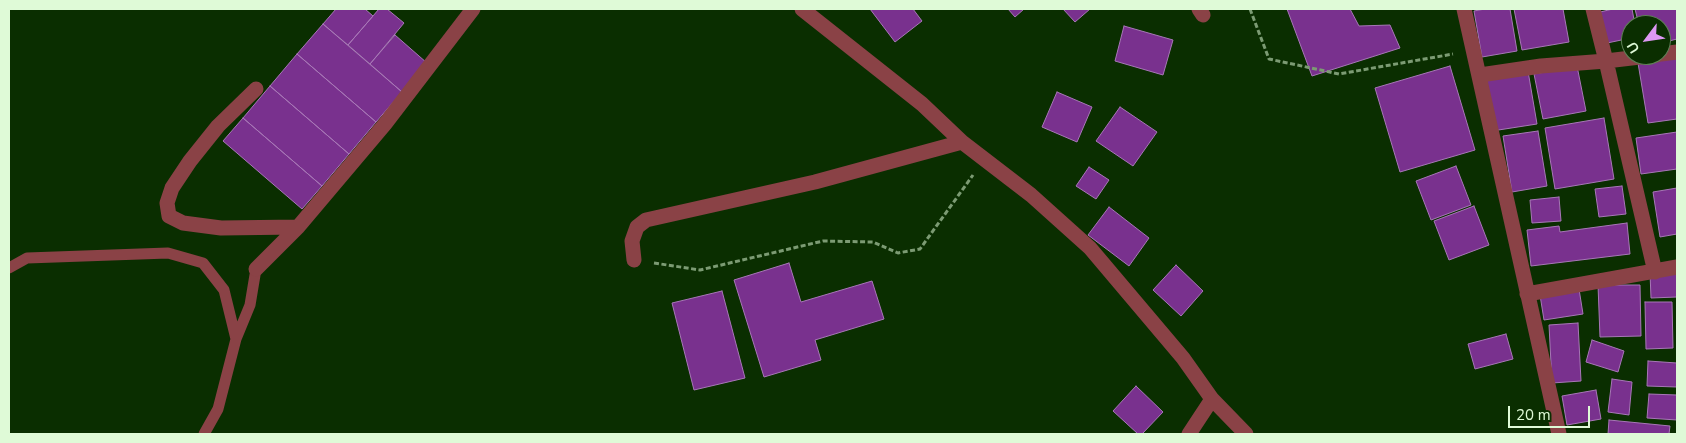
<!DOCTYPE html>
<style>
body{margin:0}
#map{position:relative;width:1686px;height:443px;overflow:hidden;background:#0a2e00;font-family:"Nunito Sans",sans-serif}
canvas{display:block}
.frame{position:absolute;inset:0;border:10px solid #dffad7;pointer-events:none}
.north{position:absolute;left:1621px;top:15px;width:50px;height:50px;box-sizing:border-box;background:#0a2e00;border:1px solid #5f8056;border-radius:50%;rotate:239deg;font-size:14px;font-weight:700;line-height:20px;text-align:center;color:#dffad7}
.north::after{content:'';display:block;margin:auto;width:18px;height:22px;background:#de98f3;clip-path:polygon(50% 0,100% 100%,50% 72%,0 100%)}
.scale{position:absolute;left:1508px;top:406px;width:82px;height:22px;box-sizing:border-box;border:2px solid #dffad7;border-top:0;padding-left:6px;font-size:15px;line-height:18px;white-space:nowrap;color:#dffad7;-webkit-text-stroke:4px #0a2e00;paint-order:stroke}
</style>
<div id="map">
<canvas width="1686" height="443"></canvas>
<div class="frame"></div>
<div class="north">U</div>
<div class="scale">20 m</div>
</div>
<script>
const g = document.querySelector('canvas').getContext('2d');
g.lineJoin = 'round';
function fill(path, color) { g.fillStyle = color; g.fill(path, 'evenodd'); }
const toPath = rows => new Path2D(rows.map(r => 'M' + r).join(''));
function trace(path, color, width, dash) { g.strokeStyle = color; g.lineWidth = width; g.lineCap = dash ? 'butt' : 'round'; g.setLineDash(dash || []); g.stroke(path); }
const building = toPath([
 [336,9,365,9,373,16,348,45,323,24,336,9],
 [379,9,387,9,404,23,370,64,348,45,379,9],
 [870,9,913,9,922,21,895,42,870,9],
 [1008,9,1024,9,1015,17,1008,9],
 [1063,9,1090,9,1075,22,1063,9],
 [1287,9,1350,9,1359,26,1390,25,1400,48,1312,76,1287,9],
 [1485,9,1510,9,1517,51,1482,57,1474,11,1485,9],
 [1514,9,1563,9,1569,42,1522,50,1514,9],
 [1613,9,1632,9,1635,25,1631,25,1631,38,1607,43,1600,12,1613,9],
 [1635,9,1677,9,1677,39,1661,43,1661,25,1639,25,1635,9],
 [323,24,402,92,376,122,297,54,323,24],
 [1124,26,1173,40,1163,75,1115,61,1124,26],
 [395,35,427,63,402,92,370,64,395,35],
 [297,54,376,122,349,154,270,86,297,54],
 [1677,57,1677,119,1648,123,1638,63,1677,57],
 [1450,66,1475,150,1400,172,1375,88,1450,66],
 [1577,66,1586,111,1543,119,1534,74,1577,66],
 [1528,71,1537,124,1492,131,1483,79,1528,71],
 [270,86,349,154,322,186,243,118,270,86],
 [1057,92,1092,107,1077,142,1042,127,1057,92],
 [1120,107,1157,132,1133,166,1096,141,1120,107],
 [243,118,322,186,302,209,223,141,243,118],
 [1604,118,1614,179,1555,189,1545,128,1604,118],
 [1538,131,1547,186,1512,192,1503,136,1538,131],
 [1677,132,1677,169,1641,174,1636,138,1677,132],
 [1456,166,1471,205,1431,220,1416,181,1456,166],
 [1089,167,1109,180,1096,199,1076,186,1089,167],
 [1622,186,1626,214,1599,217,1595,189,1622,186],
 [1677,188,1677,234,1660,237,1653,192,1677,188],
 [1559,197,1561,221,1532,223,1530,200,1559,197],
 [1474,206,1489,245,1449,260,1434,221,1474,206],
 [1109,207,1149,238,1129,266,1088,235,1109,207],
 [1627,223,1630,254,1531,266,1527,230,1559,226,1560,232,1627,223],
 [789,263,801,302,872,281,884,319,815,340,821,360,764,377,734,280,789,263],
 [1176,265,1203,291,1181,316,1153,290,1176,265],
 [1677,272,1677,297,1651,298,1650,273,1677,272],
 [1598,285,1640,285,1641,336,1600,337,1598,285],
 [1579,289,1583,314,1544,320,1540,295,1579,289],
 [722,291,745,378,694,390,672,303,722,291],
 [1645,302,1672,302,1673,348,1646,349,1645,302],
 [1578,323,1581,381,1552,383,1549,325,1578,323],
 [1506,334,1513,359,1475,369,1468,344,1506,334],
 [1592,340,1624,351,1618,372,1586,362,1592,340],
 [1648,361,1677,363,1677,387,1647,386,1648,361],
 [1612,379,1632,382,1629,415,1608,412,1612,379],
 [1136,386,1163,412,1142,434,1138,434,1113,411,1136,386],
 [1596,390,1601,419,1567,425,1562,396,1596,390],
 [1649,394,1677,395,1677,420,1647,418,1649,394],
 [1609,420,1670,426,1669,434,1608,434,1609,420]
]);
fill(building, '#79318e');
trace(building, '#a877b7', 1);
trace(toPath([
 [1250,9,1269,59,1339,74,1453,54],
 [654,263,700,270,823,241,873,242,898,253,920,249,973,175]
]), '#7c9b73', 3, [5, 2.5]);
trace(toPath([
 [9,268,27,258,168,253,203,263,224,290,236,339],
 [204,434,218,409,236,339,250,305,256,269]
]), '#8a4246', 11);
trace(toPath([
 [802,9,922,104,962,142,1031,195,1090,248,1183,358,1212,399,1246,434],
 [1199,9,1203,15],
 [1464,9,1559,434],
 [1661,54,1677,52],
 [1480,75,1541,66,1606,61,1593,9],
 [256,89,218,126,190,161,172,188,167,203,169,216,183,223,221,228,298,227],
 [634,260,632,241,637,227,646,220,815,182,962,142],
 [256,269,298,227,385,124,473,9],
 [1655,272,1606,61,1657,55],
 [1527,294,1677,267],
 [1189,434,1212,399]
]), '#8a4246', 15);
</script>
